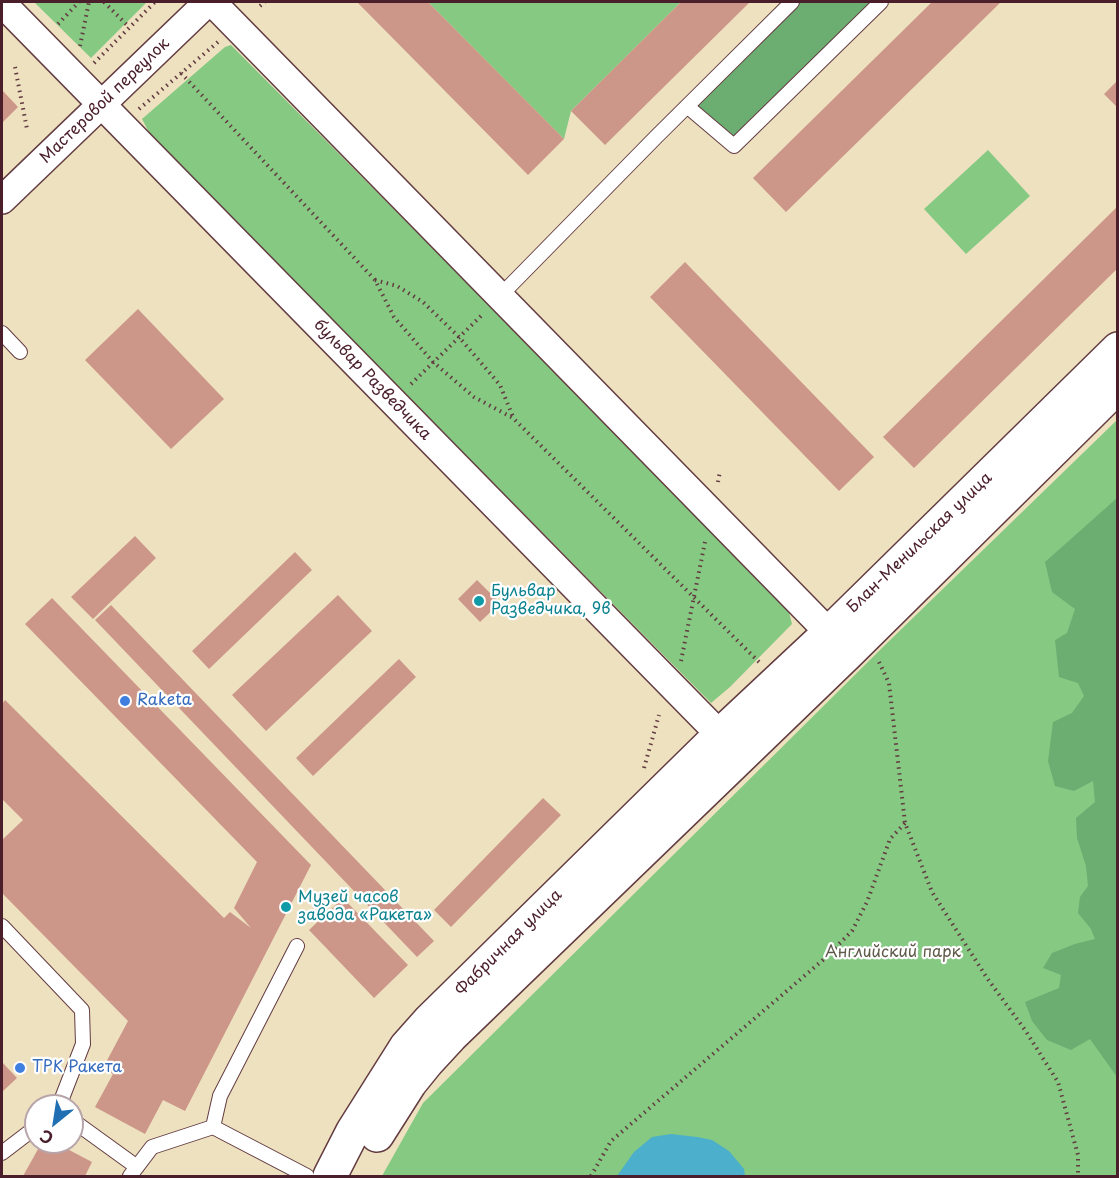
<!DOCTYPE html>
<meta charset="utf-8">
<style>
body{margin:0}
#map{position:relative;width:1119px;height:1178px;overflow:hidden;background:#eee1c0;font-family:"Playpen Sans",sans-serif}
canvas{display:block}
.frame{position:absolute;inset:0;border:3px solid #4a1f2b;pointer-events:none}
.north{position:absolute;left:24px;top:1094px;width:60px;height:60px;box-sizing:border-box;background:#fff;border:2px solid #b7a5aa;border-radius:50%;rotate:210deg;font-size:16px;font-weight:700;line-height:24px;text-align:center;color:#4a1f2b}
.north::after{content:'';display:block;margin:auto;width:21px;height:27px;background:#1f6fb2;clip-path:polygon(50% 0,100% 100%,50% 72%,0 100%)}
</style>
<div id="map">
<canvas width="1119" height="1178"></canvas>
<div class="frame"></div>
<div class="north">С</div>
</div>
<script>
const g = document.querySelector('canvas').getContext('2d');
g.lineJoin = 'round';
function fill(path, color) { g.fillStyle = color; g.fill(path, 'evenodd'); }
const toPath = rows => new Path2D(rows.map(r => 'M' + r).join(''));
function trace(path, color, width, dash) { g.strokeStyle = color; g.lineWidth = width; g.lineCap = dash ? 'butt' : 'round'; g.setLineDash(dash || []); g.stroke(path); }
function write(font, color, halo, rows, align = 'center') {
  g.font = font + ' "Playpen Sans",sans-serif'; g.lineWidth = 4.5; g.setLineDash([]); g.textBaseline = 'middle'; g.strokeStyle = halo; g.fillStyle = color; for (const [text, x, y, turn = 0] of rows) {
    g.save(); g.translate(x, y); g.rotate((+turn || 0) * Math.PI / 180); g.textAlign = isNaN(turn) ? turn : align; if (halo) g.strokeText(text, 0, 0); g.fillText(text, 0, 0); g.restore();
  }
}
fill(toPath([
 [34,2,147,2,91,58],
 [428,2,681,2,571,111,564,139],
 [231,45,778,596,789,612,792,624,730,687,711,703,152,138,142,119,225,47],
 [988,150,1030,196,966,254,924,209],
 [1117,420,1117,1176,382,1176,423,1103,884,646]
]), '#85c983');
fill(toPath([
 [792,2,881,2,734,146,688,107],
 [1117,498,1117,1077,1090,1039,1071,1050,1047,1040,1032,1021,1025,1002,1059,988,1061,975,1043,968,1052,953,1075,944,1095,939,1091,929,1078,913,1080,897,1088,886,1086,866,1077,838,1076,818,1095,802,1093,781,1074,791,1055,786,1048,761,1053,722,1072,713,1084,696,1078,683,1059,677,1055,640,1067,633,1075,609,1052,592,1045,562]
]), '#6cad71');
fill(toPath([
 [671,1134,697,1137,712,1140,729,1151,744,1169,745,1176,617,1176,634,1152,652,1137]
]), '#4cafcb');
fill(toPath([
 [357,2,428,2,564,139,528,175],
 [681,2,750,2,605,145,571,111],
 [932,2,1001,2,786,212,753,178],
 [1118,80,1118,108,1104,94],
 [2,90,18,107,2,123],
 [1118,206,1118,268,914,468,883,437],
 [685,262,874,457,839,491,650,297],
 [138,309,224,399,171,449,85,360],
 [135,536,156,558,93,619,71,597],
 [295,552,312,570,209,669,192,651],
 [477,580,500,603,480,622,458,599],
 [338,595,372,631,266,731,232,695],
 [52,598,311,865,185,1111,163,1100,145,1134,95,1107,113,1074,103,1068,128,1021,2,893,2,840,23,820,2,799,2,704,5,700,224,918,230,912,251,928,234,908,257,862,25,624],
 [111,605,434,941,417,957,95,620],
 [399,659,416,677,313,776,296,758],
 [543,798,561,815,451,927,434,910],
 [343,898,408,965,374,998,309,930],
 [2,1062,17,1078,2,1092],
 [42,1142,54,1142,92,1162,85,1176,23,1176]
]), '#cc9789');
const service = toPath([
 [688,107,734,146,881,2],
 [500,296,656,137,792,2],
 [2,333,20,352],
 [2,926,82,1010,83,1044,59,1106],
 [72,1120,137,1167],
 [213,1127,220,1096,297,946],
 [2,1153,36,1127],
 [130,1176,152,1147,213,1127,307,1176]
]);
const minor = toPath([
 [212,2,842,646],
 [2,3,734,749],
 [2,200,208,2]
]);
const tertiary = toPath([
 [377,1135,410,1083,427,1062,451,1036,849,652,1118,386],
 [330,1176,353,1131,406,1047,430,1020,720,735,829,633,1118,349]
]);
trace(service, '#633c41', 16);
trace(minor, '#633c41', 30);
trace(tertiary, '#633c41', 36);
trace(toPath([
 [104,2,129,27],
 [260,6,265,2],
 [58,24,79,2],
 [80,46,89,2],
 [94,63,155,2],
 [15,67,27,129],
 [181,73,375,280,394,317,433,362,474,397,513,418,759,662],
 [139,109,218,42],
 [375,280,397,286,423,302,459,337,500,385,513,417],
 [411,384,483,314],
 [718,482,720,471],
 [681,661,705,542],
 [879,662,889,683,905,823,932,892,987,978,1025,1030,1058,1082,1078,1155,1078,1176],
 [644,768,659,715],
 [591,1176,611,1141,823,960,852,931,867,902,890,839,905,823]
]), '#633c41', 4, [1.5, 4.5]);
trace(service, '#fff', 14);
trace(minor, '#fff', 27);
trace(tertiary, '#fff', 33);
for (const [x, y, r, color] of [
 [479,601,6,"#0f9aa8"],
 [125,701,6,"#3f7fe0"],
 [286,907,6,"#0f9aa8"],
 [20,1068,6,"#3f7fe0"]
]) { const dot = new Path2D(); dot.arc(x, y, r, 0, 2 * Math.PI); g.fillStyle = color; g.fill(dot); trace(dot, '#fff', 2); }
write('16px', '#4a1f2b', '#fff', [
 ["Мастеровой переулок",105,101,-44],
 ["бульвар Разведчика",372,380,46],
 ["Блан-Менильская улица",920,543,-44],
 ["Фабричная улица",509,943,-45]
]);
write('16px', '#0d838f', '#fff', [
 ["Бульвар",491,592],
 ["Разведчика, 9в",491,610],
 ["Музей часов",298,898],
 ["завода «Ракета»",298,916]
], 'left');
write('16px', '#366cbe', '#fff', [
 ["Raketa",137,701],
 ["ТРК Ракета",32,1068]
], 'left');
write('16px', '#5f5a4a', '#fff', [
 ["Английский парк",893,953]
]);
</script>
